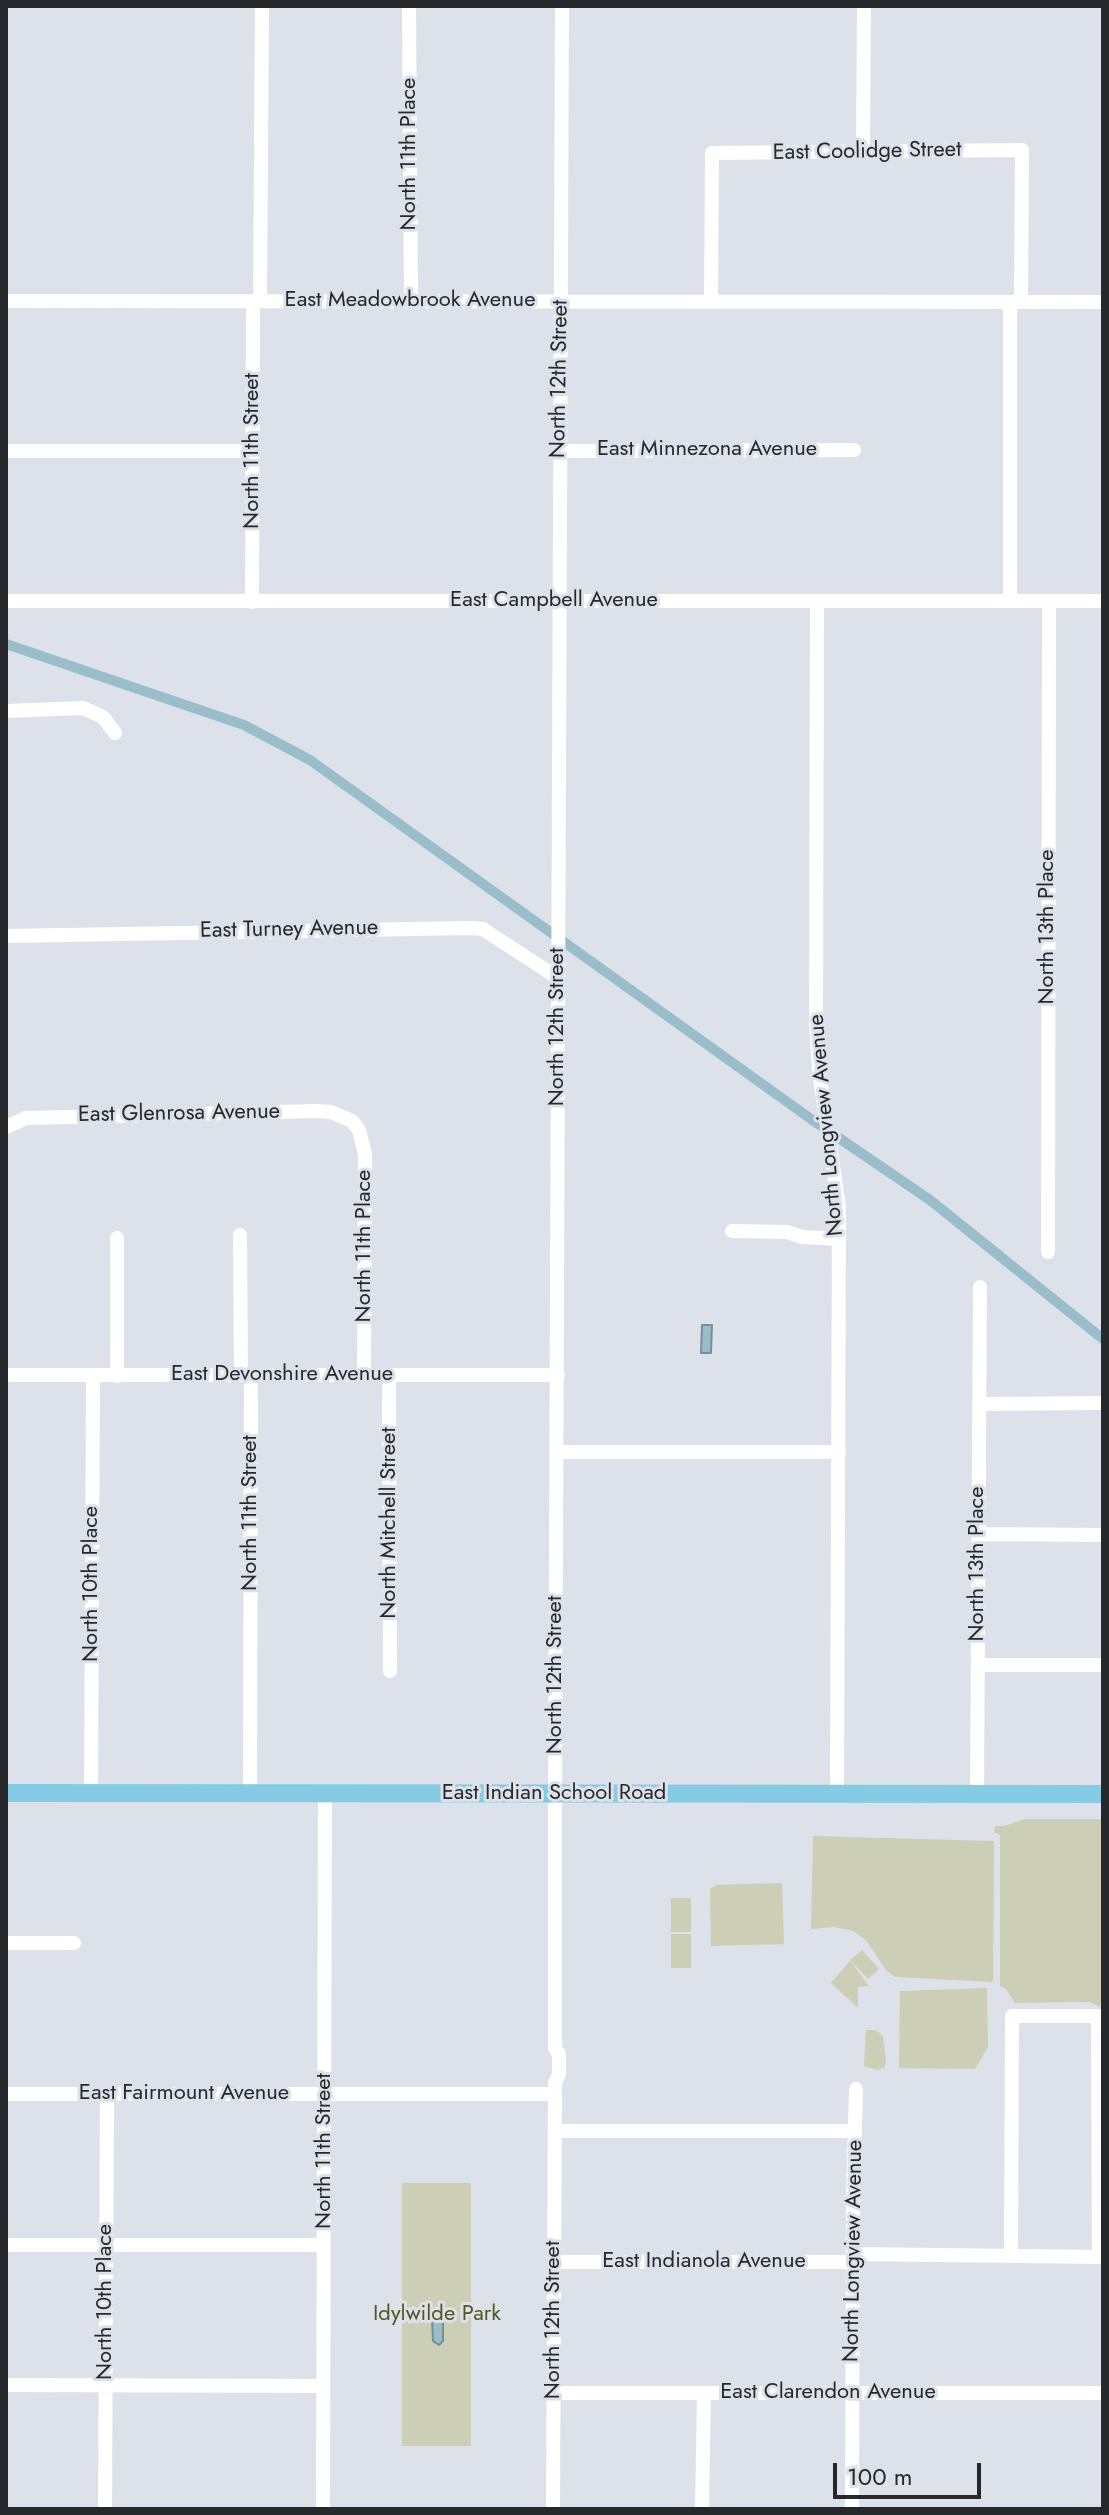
<!DOCTYPE html>
<style>
body{margin:0}
#map{position:relative;width:1109px;height:2515px;overflow:hidden;background:#dde1e9;font-family:Jost,sans-serif}
canvas{display:block}
.frame{position:absolute;inset:0;border:8px solid #26282b;pointer-events:none}
.scale{position:absolute;left:833px;top:2463px;width:148px;height:36px;box-sizing:border-box;border:4px solid #26282b;border-top:0;padding-left:10px;font-size:24px;line-height:28px;white-space:nowrap;color:#26282b;-webkit-text-stroke:6px #dde1e9;paint-order:stroke}
</style>
<div id="map">
<canvas width="1109" height="2515"></canvas>
<div class="frame"></div>
<div class="scale">100 m</div>
</div>
<script>
const g = document.querySelector('canvas').getContext('2d');
g.lineJoin = 'round';
function fill(path, color) { g.fillStyle = color; g.fill(path, 'evenodd'); }
const toPath = rows => new Path2D(rows.map(r => 'M' + r).join(''));
function trace(path, color, width, dash) { g.strokeStyle = color; g.lineWidth = width; g.lineCap = dash ? 'butt' : 'round'; g.setLineDash(dash || []); g.stroke(path); }
function write(font, color, halo, rows, align = 'center') {
  g.font = font + ' Jost,sans-serif'; g.lineWidth = 6; g.setLineDash([]); g.textBaseline = 'middle'; g.strokeStyle = halo; g.fillStyle = color; for (const [text, x, y, turn = 0] of rows) {
    g.save(); g.translate(x, y); g.rotate((+turn || 0) * Math.PI / 180); g.textAlign = isNaN(turn) ? turn : align; if (halo) g.strokeText(text, 0, 0); g.fillText(text, 0, 0); g.restore();
  }
}
fill(toPath([
 [1024,1819,1103,1819,1103,2003,1100,2004,1100,2007,1089,2002,1015,2003,1006,1989,1000,1986,1000,1835,994,1832,995,1826,1005,1826],
 [813,1836,994,1841,993,1982,895,1977,886,1970,866,1940,853,1931,834,1927,811,1929],
 [782,1883,784,1944,711,1946,710,1889,716,1885],
 [671,1898,691,1898,691,1932,671,1932],
 [671,1934,691,1934,691,1968,671,1968],
 [862,1950,879,1969,868,1979,850,1960],
 [850,1961,869,1986,858,1987,858,2008,831,1983],
 [987,1988,988,2047,975,2069,899,2068,900,1991],
 [866,2030,876,2030,883,2036,886,2062,884,2068,877,2070,864,2066],
 [402,2183,471,2183,471,2446,402,2446]
]), '#ccceb6');
const water = toPath([
 [702,1325,712,1325,711,1353,701,1353,702,1325],
 [437,2316,443,2319,443,2341,439,2345,433,2341,432,2319,437,2316]
]);
fill(water, '#99bdc9');
trace(water, '#76909a', 2);
trace(toPath([
 [6,644,244,725,310,760,811,1119,930,1200,1103,1339]
]), '#99bdc9', 10);
trace(toPath([
 [409,6,411,301],
 [863,152,864,6],
 [6,301,1103,302],
 [260,301,262,6],
 [711,302,712,153,1022,150,1021,302],
 [6,451,253,451],
 [559,451,854,450],
 [6,601,1103,601],
 [817,601,816,1021,819,1071,839,1207,837,1793],
 [1010,601,1010,302],
 [252,602,253,301],
 [6,711,83,708,103,717,115,733],
 [6,936,471,928,483,929,492,935,558,978],
 [6,1127,26,1118,317,1111,331,1112,352,1121,359,1130,365,1154,364,1375],
 [732,1231,787,1232,802,1237,839,1239],
 [240,1235,241,1375],
 [117,1238,117,1376],
 [1048,1252,1049,601],
 [6,1375,558,1375],
 [389,1375,390,1671],
 [979,1404,1103,1403],
 [557,1452,839,1452],
 [979,1534,1103,1535],
 [978,1665,1103,1665],
 [91,1793,93,1376],
 [250,1794,251,1376],
 [977,1794,980,1287],
 [6,1943,74,1943],
 [555,2083,559,2074,559,2054,555,2048,555,1795,562,6],
 [6,2094,555,2094],
 [555,2131,855,2131],
 [6,2245,324,2245],
 [853,2254,1103,2257],
 [1011,2256,1012,2016,1098,2016,1099,2257],
 [554,2262,853,2262],
 [6,2385,323,2386],
 [553,2393,1103,2393],
 [105,2509,107,2094],
 [323,2509,325,1793],
 [553,2509,555,2085],
 [702,2509,704,2393],
 [852,2509,853,2199,856,2089]
]), '#fff', 14);
trace(toPath([
 [6,1793,1103,1794]
]), '#85cbe4', 18);
write('22px', '#26282b', '#dde1e9', [
 ["East Coolidge Street",867,152,-1],
 ["North 11th Place",410,154,-90],
 ["East Meadowbrook Avenue",410,301],
 ["North 12th Street",560,379,-89],
 ["East Minnezona Avenue",707,450],
 ["North 11th Street",253,451,-90],
 ["East Campbell Avenue",554,601],
 ["North 13th Place",1048,927,-90],
 ["East Turney Avenue",289,930,-1],
 ["North 12th Street",558,1027,-90],
 ["East Glenrosa Avenue",179,1114,-1],
 ["North Longview Avenue",827,1125,-95],
 ["North 11th Place",365,1246,-90],
 ["East Devonshire Avenue",282,1375],
 ["North 11th Street",251,1513,-90],
 ["North Mitchell Street",390,1523,-90],
 ["North 13th Place",978,1564,-90],
 ["North 10th Place",92,1584,-90],
 ["North 12th Street",556,1675,-90],
 ["East Indian School Road",554,1794],
 ["East Fairmount Avenue",184,2094],
 ["North 11th Street",325,2151,-90],
 ["North Longview Avenue",854,2251,-89],
 ["East Indianola Avenue",704,2262],
 ["North 10th Place",106,2302,-90],
 ["North 12th Street",554,2320,-90],
 ["East Clarendon Avenue",828,2393]
]);
write('22px', '#545623', '#dde1e9', [
 ["Idylwilde Park",437,2315]
]);
</script>
